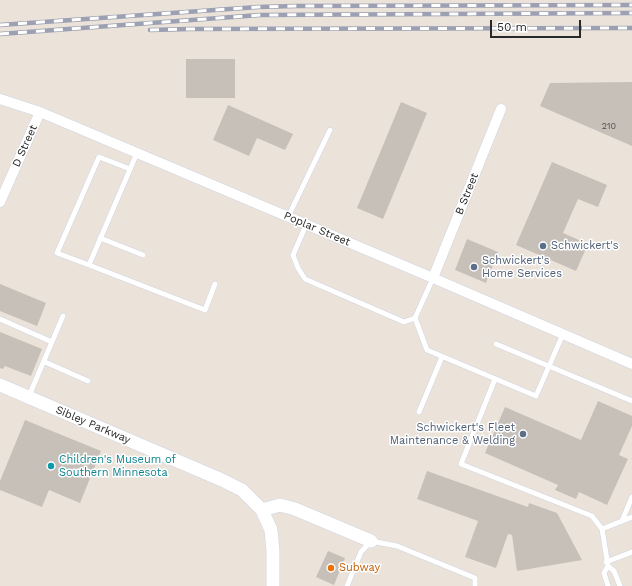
<!DOCTYPE html>
<style>
body{margin:0}
#map{position:relative;width:632px;height:586px;overflow:hidden;background:#ebe3d9;font-family:"Work Sans",sans-serif}
canvas{display:block}
.scale{position:absolute;left:490px;top:20px;width:91px;height:18px;box-sizing:border-box;border:2px solid #282828;border-top:0;padding-left:5px;font-size:12px;line-height:14px;white-space:nowrap;color:#282828;-webkit-text-stroke:3px #fff;paint-order:stroke}
</style>
<div id="map">
<canvas width="632" height="586"></canvas>
<div class="scale">50 m</div>
</div>
<script>
const g = document.querySelector('canvas').getContext('2d');
g.lineJoin = 'round';
function fill(path, color) { g.fillStyle = color; g.fill(path, 'evenodd'); }
const toPath = rows => new Path2D(rows.map(r => 'M' + r).join(''));
function trace(path, color, width, dash) { g.strokeStyle = color; g.lineWidth = width; g.lineCap = dash ? 'butt' : 'round'; g.setLineDash(dash || []); g.stroke(path); }
function write(font, color, halo, rows, align = 'center') {
  g.font = font + ' "Work Sans",sans-serif'; g.lineWidth = 3; g.setLineDash([]); g.textBaseline = 'middle'; g.strokeStyle = halo; g.fillStyle = color; for (const [text, x, y, turn = 0] of rows) {
    g.save(); g.translate(x, y); g.rotate((+turn || 0) * Math.PI / 180); g.textAlign = isNaN(turn) ? turn : align; if (halo) g.strokeText(text, 0, 0); g.fillText(text, 0, 0); g.restore();
  }
}
fill(toPath([
 [186,59,235,59,235,98,186,98],
 [632,82,632,146,540,106,550,83],
 [401,102,427,113,383,219,357,208],
 [228,105,293,134,285,150,257,138,249,156,213,140],
 [552,162,607,185,598,207,578,199,563,233,588,244,576,271,516,245],
 [467,239,498,252,486,283,455,270],
 [0,284,46,303,37,326,0,311],
 [0,332,42,349,31,376,5,366,3,369,0,368],
 [598,401,632,416,632,426,619,455,628,459,607,505,579,492,576,499,555,490,558,485,485,453,505,407,581,440],
 [25,420,101,451,80,503,49,490,42,507,0,490,0,481],
 [427,471,528,507,529,503,557,513,582,560,517,571,512,535,508,534,496,568,465,557,478,521,417,499],
 [328,551,345,558,334,585,316,577]
]), '#c6c0b9');
const service = toPath([
 [137,153,89,265,205,310,215,284],
 [288,217,330,130],
 [306,225,293,255,298,268,305,279,404,322,415,318,433,278],
 [100,238,143,255],
 [89,265,57,253,99,157,130,169],
 [415,318,427,350,536,396,563,334],
 [0,319,52,342],
 [496,344,632,401],
 [45,362,88,381],
 [495,379,461,464,592,516,602,529],
 [29,396,63,316],
 [419,412,442,357],
 [622,521,632,497],
 [606,562,632,552],
 [608,566,602,529,632,517],
 [347,586,361,552,371,541,397,546,475,578,475,586],
 [608,586,604,573,608,566,614,571,620,586]
]);
const minor = toPath([
 [0,99,40,112,433,278,632,364],
 [0,202,40,112],
 [433,278,501,109]
]);
const tertiary = toPath([
 [0,385,222,480,242,490,262,510,271,530,273,551,273,586],
 [262,510,280,505,295,509,371,541]
]);
trace(service, '#cfd3e2', 6);
trace(minor, '#cfd3e2', 11);
trace(tertiary, '#cfd3e2', 14);
trace(service, '#fff', 5);
trace(minor, '#fff', 10);
trace(tertiary, '#fff', 13);
const rail = toPath([
 [0,25,258,7,296,6,632,5],
 [150,30,189,29,632,28],
 [0,34,260,15,632,13]
]);
trace(rail, '#9ca0b3', 4.5);
trace(rail, '#fff', 3, [9]);
for (const [x, y, r, color] of [
 [543,246,4,"#5c6f8a"],
 [474,267,4,"#5c6f8a"],
 [523,434,4,"#5c6f8a"],
 [51,466,4,"#0f9aa8"],
 [331,568,4,"#e8710a"]
]) { const dot = new Path2D(); dot.arc(x, y, r, 0, 2 * Math.PI); g.fillStyle = color; g.fill(dot); trace(dot, '#fff', 1.5); }
write('9px', '#504e4c', null, [
 ["210",609,126]
]);
write('11px', '#282828', '#fff', [
 ["D Street",25,146,-66],
 ["B Street",467,194,-68],
 ["Poplar Street",317,229,23],
 ["Sibley Parkway",93,425,23]
]);
write('11px', '#4e5e75', '#fff', [
 ["Schwickert's",551,246],
 ["Schwickert's",482,261],
 ["Home Services",482,274],
 ["Schwickert's Fleet",515,428,"right"],
 ["Maintenance & Welding",515,441,"right"]
], 'left');
write('11px', '#0d838f', '#fff', [
 ["Children's Museum of",59,460],
 ["Southern Minnesota",59,473]
], 'left');
write('11px', '#c56008', '#fff', [
 ["Subway",339,568]
], 'left');
</script>
